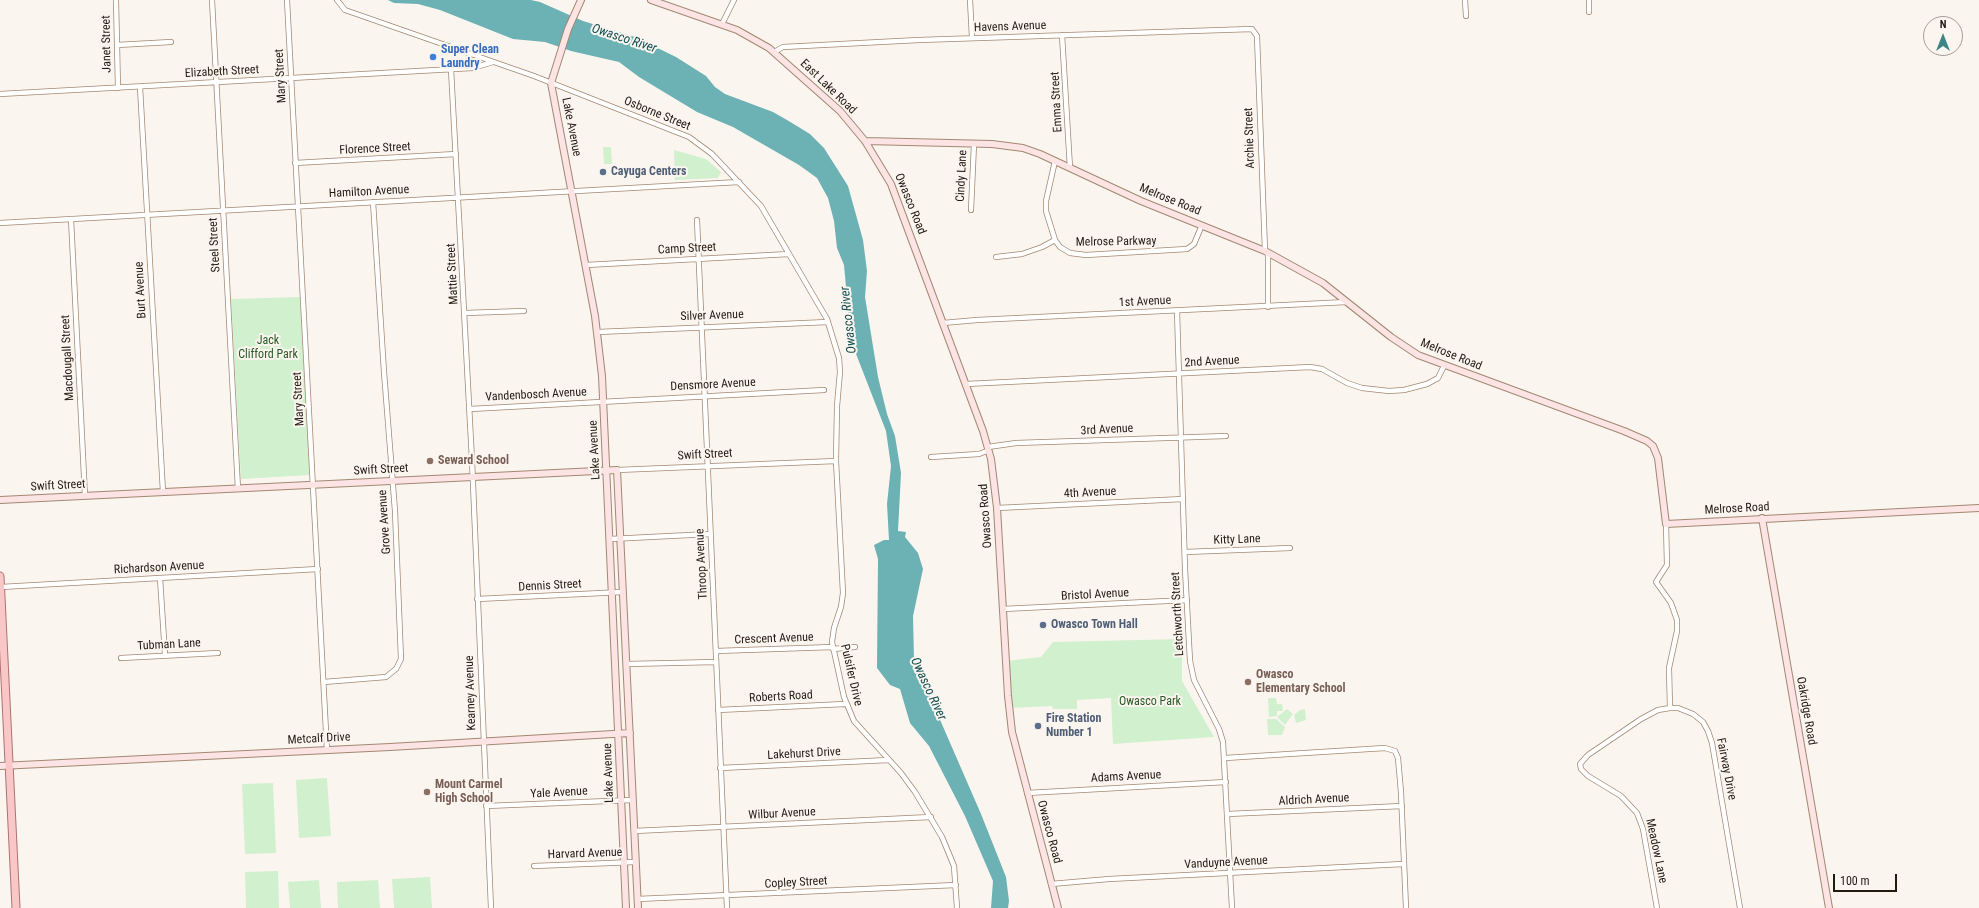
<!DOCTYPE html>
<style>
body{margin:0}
#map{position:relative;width:1979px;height:908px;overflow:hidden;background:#fbf5f0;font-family:"Roboto Condensed",sans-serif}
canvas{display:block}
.north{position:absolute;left:1923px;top:16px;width:40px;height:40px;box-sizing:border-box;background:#fbf5f0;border:1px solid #a59d96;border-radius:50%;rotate:0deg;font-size:11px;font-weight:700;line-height:16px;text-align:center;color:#231a10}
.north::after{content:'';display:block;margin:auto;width:14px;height:18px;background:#3d8587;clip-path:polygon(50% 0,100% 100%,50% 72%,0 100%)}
.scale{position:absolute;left:1833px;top:874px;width:64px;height:18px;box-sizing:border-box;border:2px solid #231a10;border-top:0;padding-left:5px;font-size:12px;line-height:14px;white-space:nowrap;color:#231a10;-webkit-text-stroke:3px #fbf5f0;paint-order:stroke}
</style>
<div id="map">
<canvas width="1979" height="908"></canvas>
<div class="north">N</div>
<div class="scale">100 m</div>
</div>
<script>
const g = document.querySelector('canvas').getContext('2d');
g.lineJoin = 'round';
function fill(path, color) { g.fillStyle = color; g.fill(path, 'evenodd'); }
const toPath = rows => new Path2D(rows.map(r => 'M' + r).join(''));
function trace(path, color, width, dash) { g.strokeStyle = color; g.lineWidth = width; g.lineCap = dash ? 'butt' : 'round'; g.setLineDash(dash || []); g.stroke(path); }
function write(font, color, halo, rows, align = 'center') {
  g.font = font + ' "Roboto Condensed",sans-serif'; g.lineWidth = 4; g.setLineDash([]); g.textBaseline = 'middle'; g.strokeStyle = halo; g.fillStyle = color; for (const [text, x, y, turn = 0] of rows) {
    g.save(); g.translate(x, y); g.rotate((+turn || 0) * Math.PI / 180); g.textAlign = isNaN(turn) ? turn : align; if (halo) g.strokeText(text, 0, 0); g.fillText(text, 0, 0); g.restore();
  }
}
fill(toPath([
 [603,147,611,147,612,164,604,164],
 [674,150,706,159,721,172,718,178,675,180],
 [300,297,310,475,241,479,231,299],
 [1182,639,1182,681,1214,737,1113,744,1111,698,1077,700,1077,709,1053,709,1052,706,1009,708,1006,661,1041,657,1053,642],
 [1268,698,1276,698,1277,704,1282,704,1283,711,1277,711,1277,716,1269,717],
 [1287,709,1293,714,1285,725,1277,717],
 [1305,709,1306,720,1296,723,1294,715,1300,710],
 [1267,719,1276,719,1285,727,1282,735,1268,735],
 [327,778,331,836,299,838,296,780],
 [273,783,276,853,245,854,242,784],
 [278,871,279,908,246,908,245,872],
 [430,877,432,908,394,908,392,879],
 [319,880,321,908,290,908,288,882],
 [378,880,380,908,338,908,337,882]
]), '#d1f0cd');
fill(toPath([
 [388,0,531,0,540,2,583,21,635,37,676,57,706,76,715,87,725,94,773,112,787,120,810,134,824,148,848,186,863,240,867,271,865,297,878,377,887,414,895,436,901,473,898,531,906,532,905,537,918,553,923,569,913,616,914,660,981,814,1006,877,1009,901,1008,908,991,908,993,881,965,816,929,746,910,723,900,689,890,685,877,668,878,559,874,545,884,540,889,540,887,504,891,466,886,431,851,341,844,265,837,248,834,221,828,198,817,178,799,165,733,127,697,112,639,77,619,62,571,51,545,42,513,39,440,10,418,4,394,3]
]), '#6cb1b3');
const street = toPath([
 [116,0,118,88],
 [212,0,238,489],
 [287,0,327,750],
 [337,0,345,10,534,76,689,137,712,154,761,206,827,319,839,358,840,372,837,406,836,461,843,593,841,607,834,628,832,642,844,697,854,721,901,773,915,792,942,837,954,866,957,908],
 [970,0,972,38],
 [1465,0,1466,16],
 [1589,0,1589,12],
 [722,24,734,0],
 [1062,35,1070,168],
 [117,45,171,42],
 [774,52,783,47,919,40,1252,29,1257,36,1265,251],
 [451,69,472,460,491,908],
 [140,87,163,492],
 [0,94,473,68,493,62],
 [1055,161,1046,201,1046,211,1055,240,1060,247,1070,253,1086,255,1187,249,1194,244,1202,225],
 [295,163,456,154],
 [971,210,974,144],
 [71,219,85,496],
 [697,220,727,908],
 [0,223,739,182],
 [1268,253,1268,307],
 [996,257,1022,254,1042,247,1055,240],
 [586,265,789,254],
 [1177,311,1185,569,1190,661,1194,680,1219,729,1223,742,1232,908],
 [465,313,524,311],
 [943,323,977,320,1347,302],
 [598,332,828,322],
 [966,384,1310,367,1322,369,1347,383,1362,388,1389,391,1404,390,1427,384,1438,378,1444,366],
 [470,409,824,390],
 [931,457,979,454,987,451,988,447,1016,443,1226,436],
 [617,470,836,461],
 [997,508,1183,499],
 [1666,524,1667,565,1656,582,1671,603,1677,620,1677,631,1669,668,1670,708],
 [610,539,710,534],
 [1185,552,1290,548],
 [160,578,165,655],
 [1,587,318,569],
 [477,599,623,592],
 [1003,609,1187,600],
 [833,649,855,647],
 [716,651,833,647],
 [121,658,218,653],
 [627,664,716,662],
 [324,682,386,677,396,669,401,659,395,511,384,372,373,202],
 [718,710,845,704],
 [1225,758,1385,748,1395,751,1398,758,1401,792,1406,908],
 [720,768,889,760],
 [1027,793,1226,782],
 [486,806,633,800],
 [1228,814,1402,806],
 [634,831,931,817],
 [534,866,635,862],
 [1051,884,1109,879,1403,864],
 [637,899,956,885],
 [1657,908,1643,829,1637,813,1621,796,1588,776,1581,769,1580,764,1588,755,1641,719,1658,710,1670,708,1678,708,1693,714,1703,722,1708,731,1712,743,1740,908]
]);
const secondary = toPath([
 [581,0,568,29,551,83,595,316,602,376,626,908],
 [651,0,737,30,769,48,840,111,865,141,891,184,983,431,991,459,997,508,1008,696,1012,732,1058,908],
 [865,141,992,144,1023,148,1040,154,1141,201,1265,251,1323,283,1391,337,1418,355,1624,431,1647,441,1653,446,1658,458,1666,524,1979,508],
 [0,500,617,470,638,908],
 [1762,518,1829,908],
 [0,766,390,747,630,733]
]);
const primary = toPath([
 [0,576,16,908]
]);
trace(street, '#a28871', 6);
trace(secondary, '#a28871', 8);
trace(primary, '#ac7270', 9);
trace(street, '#fff', 4.5);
trace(secondary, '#fce3e4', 6);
trace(primary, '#fac7c8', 7);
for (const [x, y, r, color] of [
 [433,57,4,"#3f7fe0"],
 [603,172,4,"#5c6f8a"],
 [430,461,4,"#8d6e63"],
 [1043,625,4,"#5c6f8a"],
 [1248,682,4,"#8d6e63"],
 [1038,726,4,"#5c6f8a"],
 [427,792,4,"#8d6e63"]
]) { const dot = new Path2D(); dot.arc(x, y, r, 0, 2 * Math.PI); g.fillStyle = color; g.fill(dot); trace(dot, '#fbf5f0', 1.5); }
write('12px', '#231a10', '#fbf5f0', [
 ["Havens Avenue",1010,27,-2],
 ["Janet Street",107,44,-91],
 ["Elizabeth Street",222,72,-3],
 ["Mary Street",281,76,-93],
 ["East Lake Road",828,87,44],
 ["Emma Street",1057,102,-93],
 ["Osborne Street",657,114,22],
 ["Lake Avenue",571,127,79],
 ["Archie Street",1250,138,-92],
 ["Florence Street",375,149,-3],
 ["Cindy Lane",962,176,-87],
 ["Hamilton Avenue",369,192,-3],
 ["Melrose Road",1170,200,22],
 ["Owasco Road",910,204,68],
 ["Melrose Parkway",1116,242,-1],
 ["Steel Street",215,245,-93],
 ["Camp Street",687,249,-3],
 ["Mattie Street",453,274,-93],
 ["Burt Avenue",141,290,-93],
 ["1st Avenue",1145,302,-3],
 ["Silver Avenue",712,316,-2],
 ["Melrose Road",1451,355,22],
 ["Macdougall Street",68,358,-93],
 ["2nd Avenue",1212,362,-3],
 ["Densmore Avenue",713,385,-3],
 ["Vandenbosch Avenue",536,395,-3],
 ["Mary Street",299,399,-93],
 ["3rd Avenue",1107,430,-3],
 ["Lake Avenue",595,450,-93],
 ["Swift Street",705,455,-3],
 ["Swift Street",381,470,-3],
 ["Swift Street",58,486,-3],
 ["4th Avenue",1090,493,-3],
 ["Melrose Road",1737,509,-3],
 ["Owasco Road",986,516,-94],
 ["Grove Avenue",385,522,-94],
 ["Kitty Lane",1237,540,-2],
 ["Throop Avenue",702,564,-93],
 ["Richardson Avenue",159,568,-3],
 ["Dennis Street",550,586,-3],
 ["Bristol Avenue",1095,595,-3],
 ["Letchworth Street",1178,614,-93],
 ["Crescent Avenue",774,639,-2],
 ["Tubman Lane",169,645,-3],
 ["Pulsifer Drive",851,675,77],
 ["Kearney Avenue",471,693,-92],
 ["Roberts Road",781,697,-3],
 ["Oakridge Road",1806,711,80],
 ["Metcalf Drive",319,739,-3],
 ["Lakehurst Drive",804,754,-3],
 ["Fairway Drive",1726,769,79],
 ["Lake Avenue",609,773,-92],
 ["Adams Avenue",1126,777,-3],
 ["Yale Avenue",559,793,-3],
 ["Aldrich Avenue",1314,800,-3],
 ["Wilbur Avenue",782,814,-3],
 ["Owasco Road",1049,832,75],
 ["Meadow Lane",1656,851,78],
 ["Harvard Avenue",585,854,-2],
 ["Vanduyne Avenue",1226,863,-3],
 ["Copley Street",796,883,-3]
]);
write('bold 12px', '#366cbe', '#fbf5f0', [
 ["Super Clean",441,50],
 ["Laundry",441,64]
], 'left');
write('bold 12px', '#4e5e75', '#fbf5f0', [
 ["Cayuga Centers",611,172],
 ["Owasco Town Hall",1051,625],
 ["Fire Station",1046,719],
 ["Number 1",1046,733]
], 'left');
write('12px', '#285923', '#fbf5f0', [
 ["Jack",268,341],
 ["Clifford Park",268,355],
 ["Owasco Park",1150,702]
]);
write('bold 12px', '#785e54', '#fbf5f0', [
 ["Seward School",438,461],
 ["Owasco",1256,675],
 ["Elementary School",1256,689],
 ["Mount Carmel",435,785],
 ["High School",435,799]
], 'left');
write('italic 13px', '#114f51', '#fbf5f0', [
 ["Owasco River",624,39,18],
 ["Owasco River",849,320,-96],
 ["Owasco River",928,689,65]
]);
</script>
